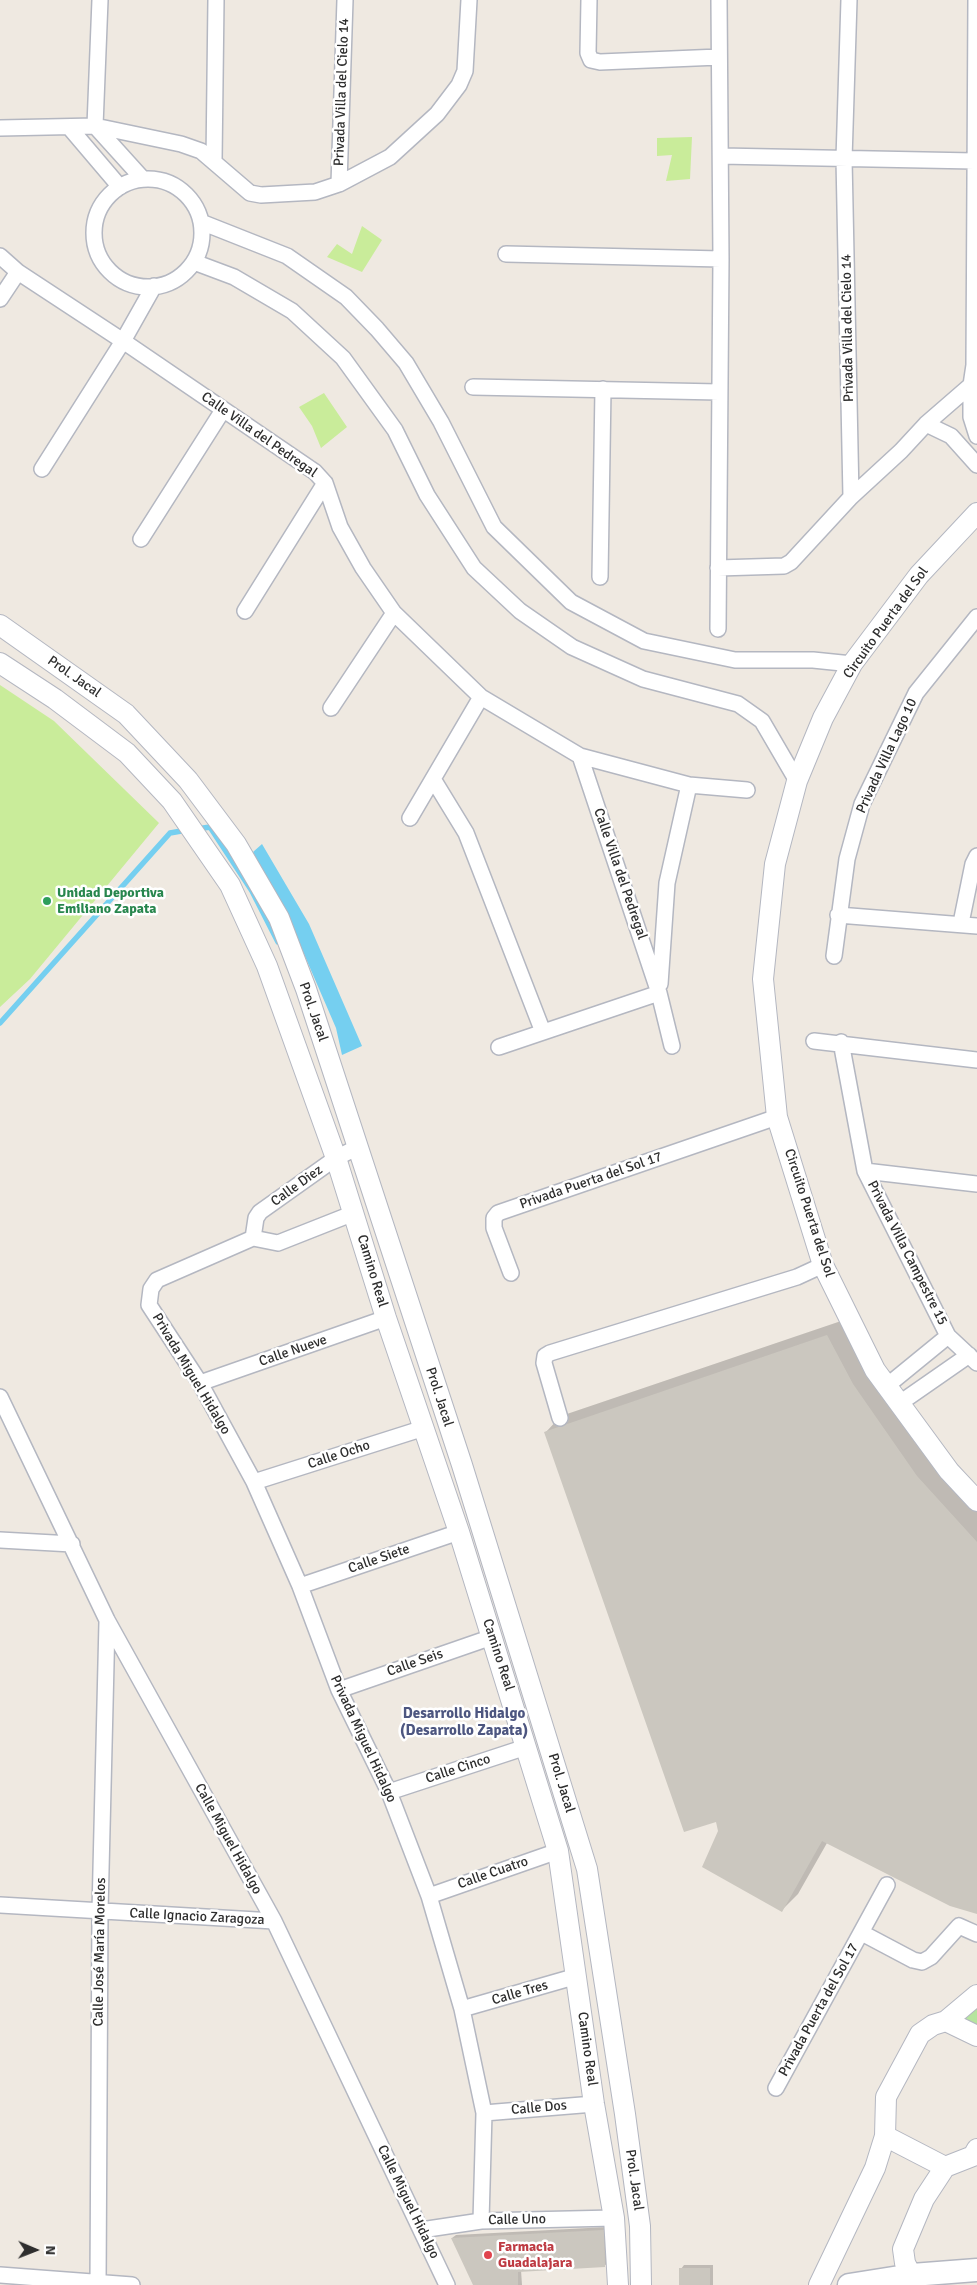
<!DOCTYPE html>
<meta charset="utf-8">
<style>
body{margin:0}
#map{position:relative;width:977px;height:2285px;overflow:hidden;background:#efe9e1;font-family:Signika,sans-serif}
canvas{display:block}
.north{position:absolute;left:10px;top:2225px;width:50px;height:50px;-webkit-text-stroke:4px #fff;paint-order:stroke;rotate:91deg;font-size:14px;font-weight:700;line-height:20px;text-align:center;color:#2e2e2e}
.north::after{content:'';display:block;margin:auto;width:18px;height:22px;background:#2e2e2e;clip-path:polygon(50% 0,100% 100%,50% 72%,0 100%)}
</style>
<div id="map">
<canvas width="977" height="2285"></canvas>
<div class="north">N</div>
</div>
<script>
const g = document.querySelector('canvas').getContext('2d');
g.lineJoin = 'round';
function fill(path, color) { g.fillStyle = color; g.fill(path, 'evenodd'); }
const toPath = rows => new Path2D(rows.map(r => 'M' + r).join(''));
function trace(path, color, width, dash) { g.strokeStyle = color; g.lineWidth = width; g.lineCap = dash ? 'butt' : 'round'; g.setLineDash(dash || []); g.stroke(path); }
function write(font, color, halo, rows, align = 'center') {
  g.font = font + ' Signika,sans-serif'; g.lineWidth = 5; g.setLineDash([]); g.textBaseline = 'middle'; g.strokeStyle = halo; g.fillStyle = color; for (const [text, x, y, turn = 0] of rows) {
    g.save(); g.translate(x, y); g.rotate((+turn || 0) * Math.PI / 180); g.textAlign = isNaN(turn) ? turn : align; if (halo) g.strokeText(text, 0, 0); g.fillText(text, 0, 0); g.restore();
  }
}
fill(toPath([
 [977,1995,977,2036,946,2021]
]), '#b6e59e');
fill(toPath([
 [692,137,690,179,666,181,672,155,657,156,657,138],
 [362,226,382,240,362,272,327,257,337,244,352,254],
 [324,393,347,427,321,448,312,426,299,407],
 [0,685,54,721,159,823,30,979,0,1007]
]), '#c9ec9a');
fill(toPath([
 [262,844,309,924,362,1046,342,1055,336,1028,294,931,253,852]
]), '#75cff0');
fill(toPath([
 [844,1320,977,1509,977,1913,827,1843,798,1894,782,1910,719,1831,717,1821,545,1433,561,1416],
 [607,2227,608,2263,604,2266,521,2270,522,2285,475,2285,452,2238,456,2235],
 [684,2265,713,2265,713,2285,681,2285,681,2269]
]), '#0003');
trace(toPath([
 [197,829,210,827,252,891,278,942],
 [0,1023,170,833,187,830]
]), '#75cff0', 5.5);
fill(toPath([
 [827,1335,853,1384,917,1476,977,1542,977,1914,950,1906,822,1841,782,1912,702,1867,718,1831,716,1822,684,1832,544,1432],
 [604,2230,605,2267,518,2272,518,2285,473,2285,451,2238],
 [679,2268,710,2268,710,2285,679,2285]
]), '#cbc7bf');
const minor = toPath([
 [100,0,95,126,142,178],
 [589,0,588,53,591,60,600,62,719,57],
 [849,0,844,159,851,497],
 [69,127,120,187],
 [0,128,95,126,181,144,201,151,250,193,261,195,315,192,339,184,390,157,437,114,459,85,465,71,469,0],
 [721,156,974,161],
 [214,161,216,0],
 '94 233a54 54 0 1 1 108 0a54 54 0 1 1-108 0Z',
 [339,184,345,0],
 [201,222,287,256,346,297,377,329,406,363,441,422,494,527,571,602,644,641,735,660,813,660,852,664],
 [506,254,721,259],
 [0,256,18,272,123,341,315,472,325,483,340,527,363,568,394,613,481,697,580,756,689,785,747,790],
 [194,262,234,277,292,311,343,358,395,430,427,495,474,568,520,611,572,647,643,679,738,704,762,721,797,781],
 [0,299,18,272],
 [971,385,971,417,977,436],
 [473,387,719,392],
 [926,424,951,436,977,465],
 [42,469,123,341,154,286],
 [141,539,223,410],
 [718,568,784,566,791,562,851,497,901,451,926,424,971,385,974,365,976,0],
 [600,577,603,389],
 [245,611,325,483],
 [718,629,721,259,719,0],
 [331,708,394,613],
 [580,756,659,993,672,1046],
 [433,779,466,833,543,1032],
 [410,818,481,697],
 [838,915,977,926],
 [961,923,973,864,977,856],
 [834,956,847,859,862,804,916,693,977,617],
 [660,984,667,883,689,785],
 [814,1041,977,1060],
 [841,1042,865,1171,948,1336,977,1363],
 [499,1047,659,993],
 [865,1171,977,1184],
 [354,1213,278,1243,253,1238,157,1280,151,1289,149,1305,200,1383,254,1482,300,1586,339,1690,389,1792,429,1896,462,2009,484,2113,481,2221],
 [253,1238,256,1218,260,1212,336,1158,358,1147],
 [511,1273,494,1228,494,1218,498,1213,777,1117],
 [200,1383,386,1318],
 [888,1385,948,1336],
 [0,1397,107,1620,274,1921,447,2285],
 [900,1403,969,1355],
 [560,1418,544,1363,545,1356,550,1353,797,1277,823,1265],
 [254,1482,424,1428],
 [0,1540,72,1544],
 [300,1586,459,1532],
 [339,1690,492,1637],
 [389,1792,526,1747],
 [429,1896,558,1851],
 [0,1905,274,1921],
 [862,1933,913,1960,922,1962,931,1957,959,1926,977,1934],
 [462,2009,577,1976],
 [776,2088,887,1885],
 [484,2113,594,2104],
 [421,2230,481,2221,614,2218],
 [0,2275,132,2285],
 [98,2285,100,1911,107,1622]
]);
const tertiary = toPath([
 [977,513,919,575,852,664,823,718,797,781,775,864,763,979,777,1117,823,1265,875,1370,949,1471,977,1501],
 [0,625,126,714,188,780,236,844,279,918,306,989,462,1465,587,1869,625,2114,640,2226,641,2285],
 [0,663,55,699,127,753,172,801,230,885,267,966,336,1158,386,1318,459,1532,558,1851,594,2104,614,2218,618,2285],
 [946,2021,977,2036],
 [885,2136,945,2167],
 [819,2285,875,2168,885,2136,886,2097,920,2034,933,2025,946,2021,977,1995],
 [916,2285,905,2263,903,2249,924,2199,945,2167,973,2156,977,2149]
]);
const secondary = toPath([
 [849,2285,912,2275,977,2270]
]);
trace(minor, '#b4b7c1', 18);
trace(tertiary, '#b4b7c1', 22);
trace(secondary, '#b4b7c1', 25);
trace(minor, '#fff', 15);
trace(tertiary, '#fff', 20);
trace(secondary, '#fff', 22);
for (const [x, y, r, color] of [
 [47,901,5,"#2e9e5b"],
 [488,2255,5,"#e0444e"]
]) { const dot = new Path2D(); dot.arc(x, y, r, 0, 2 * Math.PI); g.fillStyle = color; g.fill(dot); trace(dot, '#fff', 2); }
write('14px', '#2e2e2e', '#fff', [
 ["Privada Villa del Cielo 14",342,92,-88],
 ["Privada Villa del Cielo 14",848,328,-91],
 ["Calle Villa del Pedregal",259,435,35],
 ["Circuito Puerta del Sol",886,623,-54],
 ["Prol. Jacal",74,677,35],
 ["Privada Villa Lago 10",887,756,-65],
 ["Calle Villa del Pedregal",620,874,71],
 ["Prol. Jacal",313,1012,71],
 ["Privada Puerta del Sol 17",591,1181,-19],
 ["Calle Diez",297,1186,-36],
 ["Circuito Puerta del Sol",809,1213,72],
 ["Privada Villa Campestre 15",907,1253,63],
 ["Camino Real",372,1271,73],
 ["Calle Nueve",293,1351,-19],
 ["Privada Miguel Hidalgo",191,1374,59],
 ["Prol. Jacal",439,1397,72],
 ["Calle Ocho",339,1455,-18],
 ["Calle Siete",379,1559,-19],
 ["Camino Real",498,1655,72],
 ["Calle Seis",415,1663,-19],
 ["Privada Miguel Hidalgo",363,1739,65],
 ["Calle Cinco",458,1769,-18],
 ["Prol. Jacal",561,1783,73],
 ["Calle Miguel Hidalgo",228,1839,61],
 ["Calle Cuatro",493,1873,-19],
 ["Calle Ignacio Zaragoza",197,1917,3],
 ["Calle José María Morelos",100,1952,-89],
 ["Calle Tres",520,1993,-16],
 ["Privada Puerta del Sol 17",819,2010,-61],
 ["Camino Real",587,2049,82],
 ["Calle Dos",539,2108,-5],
 ["Prol. Jacal",634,2180,82],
 ["Calle Miguel Hidalgo",408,2202,64],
 ["Calle Uno",517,2220,-1]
]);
write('bold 14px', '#27864d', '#fff', [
 ["Unidad Deportiva",57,893],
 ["Emiliano Zapata",57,909]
], 'left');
write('bold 14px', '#be3a42', '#fff', [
 ["Farmacia",498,2247],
 ["Guadalajara",498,2263]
], 'left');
write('bold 15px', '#4d5680', '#fff', [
 ["Desarrollo Hidalgo",464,1714],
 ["(Desarrollo Zapata)",464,1731]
]);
</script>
